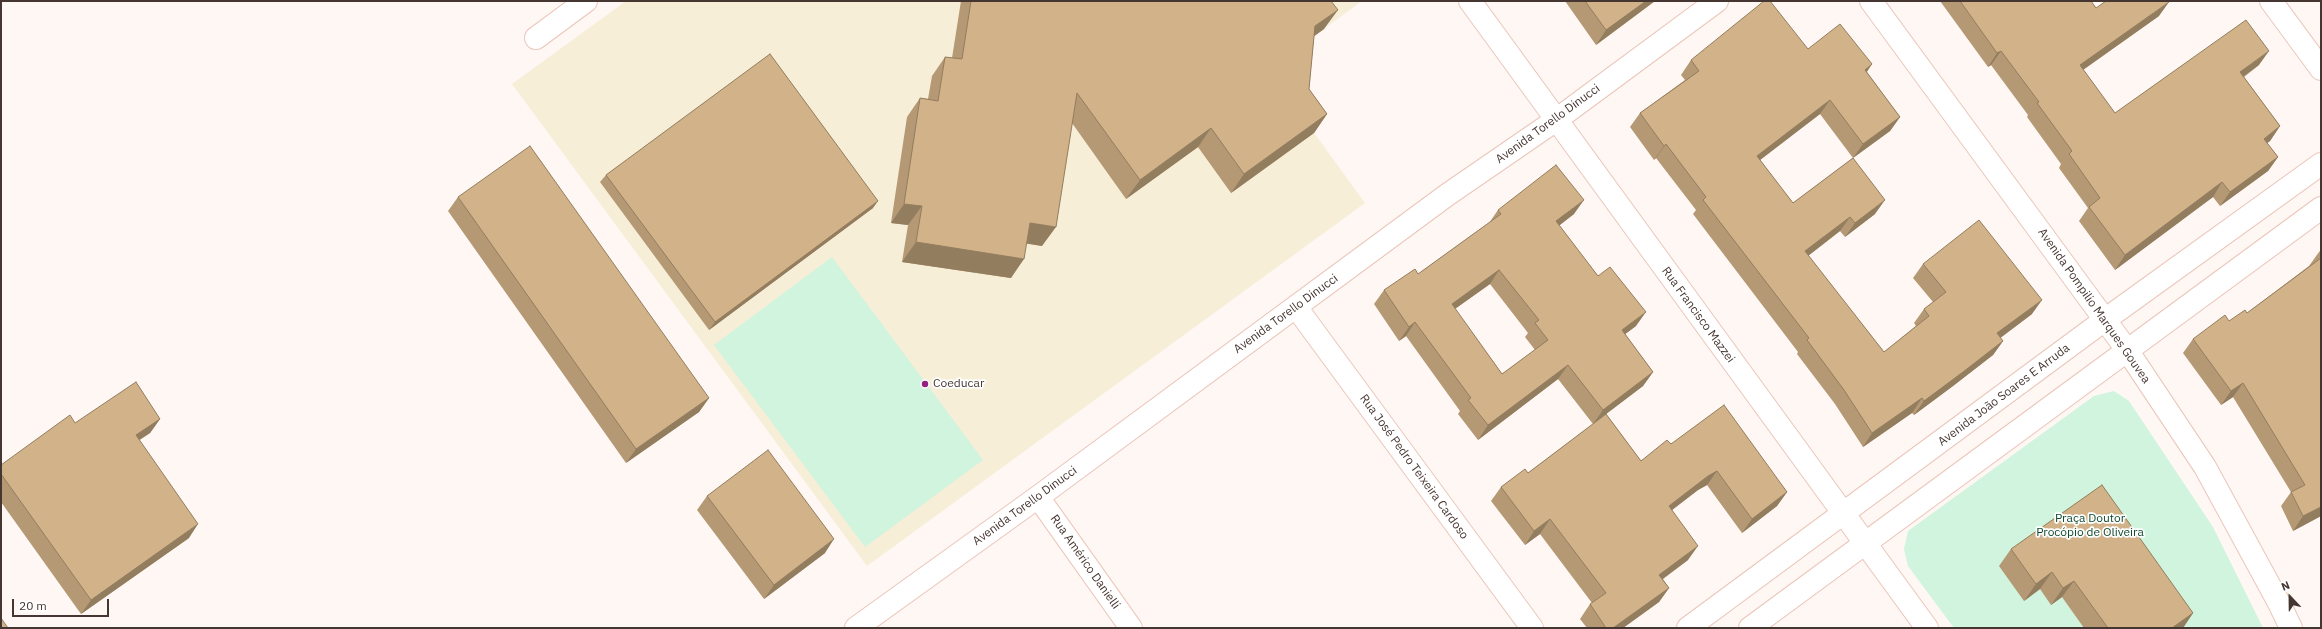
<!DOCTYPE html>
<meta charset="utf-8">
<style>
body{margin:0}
#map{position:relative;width:2322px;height:629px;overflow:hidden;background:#fef7f4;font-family:"IBM Plex Sans",sans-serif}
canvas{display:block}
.frame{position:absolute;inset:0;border:2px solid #453631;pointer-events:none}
.north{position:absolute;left:2270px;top:577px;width:40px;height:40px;-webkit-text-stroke:3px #fff;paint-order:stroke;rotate:338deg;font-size:11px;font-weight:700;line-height:16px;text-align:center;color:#453631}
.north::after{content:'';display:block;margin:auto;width:14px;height:18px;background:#453631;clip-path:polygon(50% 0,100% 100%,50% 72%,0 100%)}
.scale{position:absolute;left:12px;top:599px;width:97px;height:18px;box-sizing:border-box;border:2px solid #453631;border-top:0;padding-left:5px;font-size:12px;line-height:14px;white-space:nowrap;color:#453631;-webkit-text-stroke:3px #fff;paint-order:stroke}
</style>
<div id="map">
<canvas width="2322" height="629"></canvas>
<div class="frame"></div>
<div class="north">N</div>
<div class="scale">20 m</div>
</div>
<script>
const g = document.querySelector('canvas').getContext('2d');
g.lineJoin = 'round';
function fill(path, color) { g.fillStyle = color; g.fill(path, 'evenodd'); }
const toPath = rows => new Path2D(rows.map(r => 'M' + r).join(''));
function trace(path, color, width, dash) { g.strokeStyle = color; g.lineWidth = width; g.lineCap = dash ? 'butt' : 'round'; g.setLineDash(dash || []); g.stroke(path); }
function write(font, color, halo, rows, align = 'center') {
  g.font = font + ' "IBM Plex Sans",sans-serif'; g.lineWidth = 3.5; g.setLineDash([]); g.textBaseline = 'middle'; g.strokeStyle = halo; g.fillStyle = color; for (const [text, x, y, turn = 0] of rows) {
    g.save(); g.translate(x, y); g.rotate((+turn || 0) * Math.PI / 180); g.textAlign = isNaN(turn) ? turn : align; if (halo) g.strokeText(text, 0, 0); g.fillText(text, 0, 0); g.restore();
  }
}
fill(toPath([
 [626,1,1362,1,1302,45,1296,108,1365,203,867,566,512,84]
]), '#f7eed8');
fill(toPath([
 [832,257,983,460,865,547,714,345],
 [2114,391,2129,401,2213,527,2263,628,1954,628,1908,566,1904,549,1908,531,2094,396]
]), '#d0f4dd');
const minor = toPath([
 [1470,1,1927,628],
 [1871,1,2127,350,2205,467,2279,603,2291,628],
 [2271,1,2321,69],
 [536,38,586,1],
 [1296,307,1532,628],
 [1038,497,1131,628],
 [856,628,1038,497,1447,195,1556,120,1717,1]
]);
const tertiary = toPath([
 [1688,628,2106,319,2321,164],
 [1750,628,2321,208]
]);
trace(minor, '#ebc6b9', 24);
trace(tertiary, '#ebc6b9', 24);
trace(minor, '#fff', 22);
trace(tertiary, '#fff', 22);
fill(toPath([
 [961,1,1331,1,1324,29,1314,36,1309,89,1327,114,1314,133,1231,193,1198,147,1126,199,1072,123,1042,246,1026,243,1011,278,902,262,908,225,891,223,907,117,920,98,928,99,932,76,945,57,952,58],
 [1565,1,1655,1,1596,45],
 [1940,1,2091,1,2096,8,2159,16,2083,70,2115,113,2259,65,2244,77,2280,126,2270,141,2267,143,2278,157,2268,171,2220,206,2213,197,2115,270,2079,221,2088,208,2059,168,2061,164,2027,117,2028,115,1991,65,1988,67],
 [1808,49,1872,64,1867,72,1900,117,1890,131,1853,158,1875,214,1845,237,1840,231,1808,256,1884,352,1916,326,1914,323,1924,309,1933,302,1913,278,1923,264,2032,314,2000,338,2003,341,1993,355,1953,386,1914,415,1912,413,1863,447,1835,404,1797,354,1798,352,1693,214,1696,210,1656,158,1654,160,1630,127,1640,113,1685,80,1681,75,1691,60],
 [1820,114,1853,158,1793,203,1760,160],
 [606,175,873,208,709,330,600,182],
 [458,197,709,398,699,412,626,463,448,211],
 [1498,210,1574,214,1559,225,1636,326,1625,334,1653,372,1643,386,1606,414,1641,461,1671,444,1787,492,1777,506,1742,533,1707,485,1698,490,1672,510,1688,560,1663,579,1669,588,1659,602,1623,628,1587,628,1580,619,1590,604,1592,603,1540,534,1525,545,1491,501,1501,487,1528,473,1593,424,1558,379,1478,440,1458,414,1460,411,1406,336,1399,341,1374,304,1384,290,1418,274,1489,223],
 [1490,284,1528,333,1525,337,1535,350,1502,374,1455,309],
 [2321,250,2321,516,2293,531,2281,506,2291,492,2233,397,2221,405,2183,353,2193,339,2247,313,2309,266,2319,252],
 [160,419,150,433,139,440,189,538,81,614,1,502,1,465,75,423],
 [707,496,825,553,764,599,697,510],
 [2011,549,2193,613,2183,628,2084,628,2062,597,2051,605,2040,589,2024,601,1999,566]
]), '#b59975');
fill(toPath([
 [1646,1,1655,1,1596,45,1606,30],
 [2169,2,2159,16,2070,79,2080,65],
 [1338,10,1324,29,1302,45,1315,26],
 [2001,51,1991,65,1988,67,1997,53],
 [2269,51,2259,65,2230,86,2240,72],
 [1872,64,1862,78,1865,70],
 [1830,100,1820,114,1747,170,1757,156],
 [1327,114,1314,133,1231,193,1244,174],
 [1900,117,1890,131,1853,158,1863,144],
 [2280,126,2270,141,2254,153,2264,139],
 [1211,128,1198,147,1126,199,1140,180],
 [1666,144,1656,158,1654,160,1664,146],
 [2278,157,2268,171,2220,206,2230,192],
 [2222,182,2213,197,2115,270,2125,255],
 [1584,200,1574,214,1546,236,1556,221],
 [1885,200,1875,214,1845,237,1855,223],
 [878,201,873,208,709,330,715,322],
 [904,204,922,206,908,225,891,223],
 [1850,217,1840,231,1795,266,1805,251],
 [1030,223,1056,227,1042,246,1016,242],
 [916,242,1024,259,1011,278,902,262],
 [1499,270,1490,284,1442,318,1452,304],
 [2042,300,2032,314,1987,348,1997,333],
 [1646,312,1636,326,1612,344,1622,330],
 [1415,322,1406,336,1399,341,1409,327],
 [2003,341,1993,355,1953,386,1914,415,1924,401],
 [1568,365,1558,379,1478,440,1488,425],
 [1653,372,1643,386,1593,424,1603,410],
 [2243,383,2233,397,2221,405,2231,391],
 [709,398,699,412,626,463,636,449],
 [1922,398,1912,413,1863,447,1872,433],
 [160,419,150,433,126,449,136,435],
 [1717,471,1707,485,1698,490,1659,520,1669,506,1708,476],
 [1787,492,1777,506,1742,533,1752,519],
 [2321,507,2321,516,2293,531,2303,516],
 [1550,519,1540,534,1525,545,1534,531],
 [198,524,189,538,81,614,91,600],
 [834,539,825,553,764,599,774,585],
 [1698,546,1688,560,1649,589,1659,575],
 [2052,572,2040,589,2024,601,2036,584],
 [2074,581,2062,597,2051,605,2063,588],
 [1669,588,1659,602,1623,628,1613,628],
 [2193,613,2183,628,2172,628]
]), '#937d5f');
const building = toPath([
 [971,1,1331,1,1338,10,1315,26,1309,89,1327,114,1244,174,1211,128,1140,180,1077,93,1056,227,1030,223,1024,259,916,242,922,206,904,204,920,98,938,101,945,57,962,59,971,1],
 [1585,1,1646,1,1606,30,1585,1],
 [1764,1,1770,1,1808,49,1840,24,1872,64,1865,70,1900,117,1863,144,1830,100,1757,156,1793,203,1853,158,1885,200,1855,223,1850,217,1805,251,1884,352,1929,316,1924,309,1946,292,1923,264,1979,220,2042,300,1997,333,2003,341,1963,372,1924,401,1922,398,1872,433,1844,390,1807,340,1809,338,1703,200,1706,197,1666,144,1664,146,1640,113,1699,71,1691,60,1764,1],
 [1960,1,2091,1,2096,8,2106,1,2168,1,2169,2,2080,65,2115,113,2246,20,2269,51,2240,72,2280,126,2264,139,2278,157,2230,192,2222,182,2125,255,2089,207,2100,198,2069,154,2072,151,2037,103,2039,102,2001,51,1997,53,1960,1],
 [770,54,878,201,715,322,606,175,770,54],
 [530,146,709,398,636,449,458,197,530,146],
 [1556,165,1584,200,1556,221,1598,276,1610,267,1646,312,1622,330,1653,372,1603,410,1568,365,1488,425,1468,400,1471,398,1415,322,1409,327,1384,290,1415,269,1418,274,1501,214,1498,210,1556,165],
 [1499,270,1539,320,1535,323,1548,340,1502,374,1452,304,1499,270],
 [2321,258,2321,507,2303,516,2291,492,2305,485,2243,383,2231,391,2193,339,2225,315,2229,321,2245,310,2247,313,2321,258],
 [136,382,160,419,136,435,198,524,91,600,1,474,1,465,70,415,75,423,136,382],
 [1724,405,1787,492,1752,519,1717,471,1708,476,1669,506,1698,546,1659,575,1669,588,1613,628,1606,628,1590,604,1606,593,1550,519,1534,531,1501,487,1525,469,1528,473,1606,414,1641,461,1667,440,1671,444,1724,405],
 [768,450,834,539,774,585,707,496,768,450],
 [2102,485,2193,613,2172,628,2108,628,2074,581,2063,588,2052,572,2036,584,2011,549,2102,485],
 [1,618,8,628,1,628,1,618]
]);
fill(building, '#d2b288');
trace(building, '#937d5f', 1);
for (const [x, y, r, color] of [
 [925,384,4,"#932282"]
]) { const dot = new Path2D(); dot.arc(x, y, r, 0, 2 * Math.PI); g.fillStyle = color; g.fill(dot); trace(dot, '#fff', 1.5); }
write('12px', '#453631', '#fff', [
 ["Avenida Torello Dinucci",1548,124,-36],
 ["Avenida Pompilio Marques Gouvea",2094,306,55],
 ["Avenida Torello Dinucci",1286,314,-36],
 ["Rua Francisco Mazzei",1698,315,54],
 ["Avenida João Soares E Arruda",2004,395,-37],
 ["Rua José Pedro Teixeira Cardoso",1414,467,54],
 ["Avenida Torello Dinucci",1025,506,-36],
 ["Rua Américo Danielli",1085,562,55]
]);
write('12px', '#453631', '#fff', [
 ["Coeducar",933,384]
], 'left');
write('12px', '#0e492c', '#fff', [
 ["Praça Doutor",2090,519],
 ["Procópio de Oliveira",2090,533]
]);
</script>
